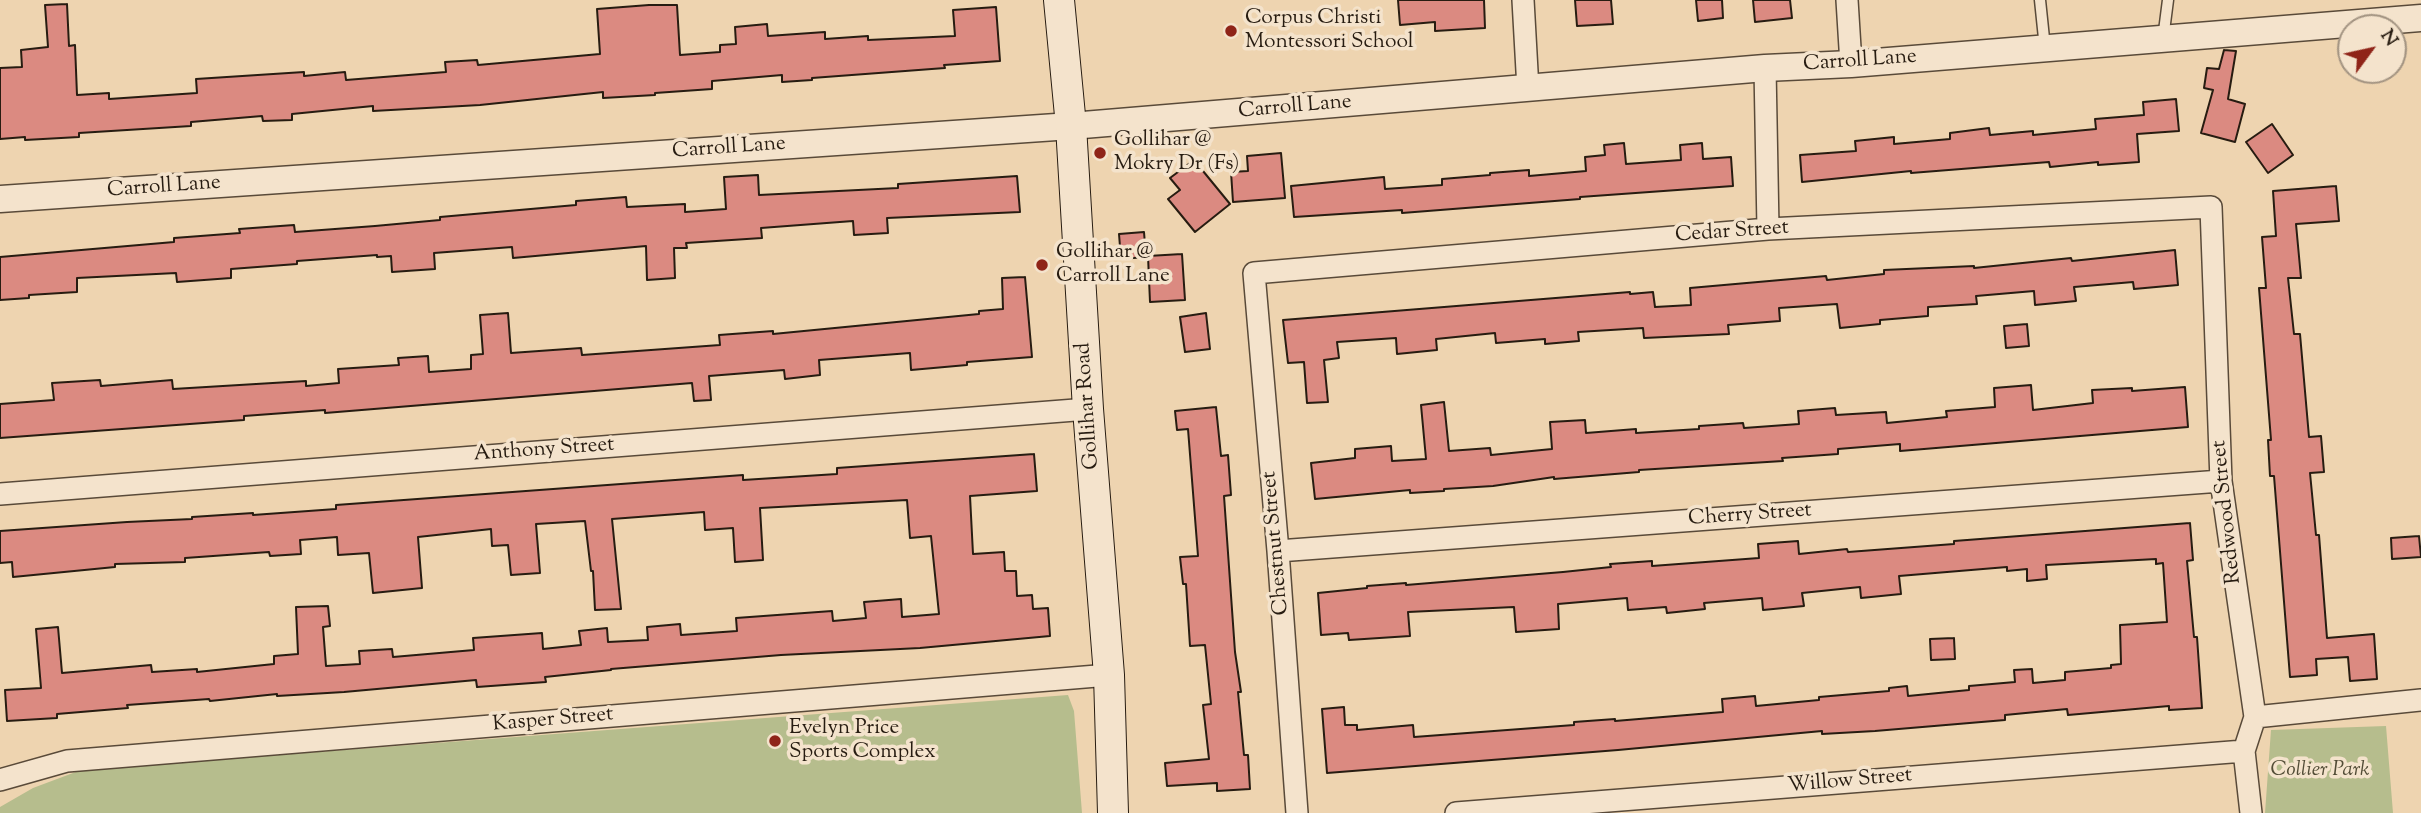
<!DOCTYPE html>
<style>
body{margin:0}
#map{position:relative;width:2421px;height:813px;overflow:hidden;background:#eed4b0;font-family:"Sorts Mill Goudy",serif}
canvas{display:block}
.north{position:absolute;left:2337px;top:14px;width:70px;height:70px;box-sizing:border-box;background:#f4e3cc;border:2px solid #a29381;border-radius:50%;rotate:57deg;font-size:19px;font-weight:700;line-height:28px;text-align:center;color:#271c11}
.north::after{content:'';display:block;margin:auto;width:24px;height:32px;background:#8f2418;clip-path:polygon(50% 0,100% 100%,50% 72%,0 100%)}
</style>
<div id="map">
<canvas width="2421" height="813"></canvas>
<div class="north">N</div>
</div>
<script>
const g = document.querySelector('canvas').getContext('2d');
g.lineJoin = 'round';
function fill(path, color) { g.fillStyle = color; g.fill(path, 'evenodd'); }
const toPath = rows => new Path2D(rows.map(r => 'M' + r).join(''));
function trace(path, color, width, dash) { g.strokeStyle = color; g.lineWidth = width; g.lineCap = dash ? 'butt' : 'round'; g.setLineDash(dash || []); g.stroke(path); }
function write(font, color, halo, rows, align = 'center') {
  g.font = font + ' "Sorts Mill Goudy",serif'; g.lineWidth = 7; g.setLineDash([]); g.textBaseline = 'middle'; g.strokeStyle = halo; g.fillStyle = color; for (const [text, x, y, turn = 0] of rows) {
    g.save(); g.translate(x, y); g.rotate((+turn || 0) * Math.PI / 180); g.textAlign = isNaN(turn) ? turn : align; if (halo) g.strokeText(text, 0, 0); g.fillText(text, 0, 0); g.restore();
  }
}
fill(toPath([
 [1068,695,1074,711,1082,813,0,813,0,807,33,788,81,770],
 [2386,726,2393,813,2265,813,2271,730]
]), '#b6bd8d');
const building = toPath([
 [1398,0,1484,0,1485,28,1435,31,1435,22,1400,25,1398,0],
 [1575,0,1611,0,1613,24,1577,26,1575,0],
 [1696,0,1722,0,1723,18,1698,21,1696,0],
 [1753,0,1790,0,1792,18,1755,22,1753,0],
 [67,4,69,46,75,45,77,95,109,93,109,99,197,93,196,79,304,72,304,76,345,72,346,80,446,72,445,62,477,60,478,65,600,54,597,9,649,5,677,5,680,55,720,52,720,45,736,44,735,27,767,24,768,36,825,32,825,39,868,36,868,40,955,36,953,10,996,7,1000,61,944,65,945,68,812,78,812,80,782,82,782,75,712,81,712,89,655,93,655,95,603,98,603,92,480,105,373,111,373,106,292,114,292,120,263,121,262,116,191,122,191,126,79,133,79,137,25,140,25,137,0,139,0,68,22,67,21,50,48,47,45,5,67,4],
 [2224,50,2236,51,2228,99,2245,104,2235,142,2201,133,2213,90,2204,88,2207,68,2219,69,2224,50],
 [2176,99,2179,131,2137,134,2139,162,2098,165,2098,162,2050,167,2049,162,1911,173,1911,171,1802,182,1800,155,1856,151,1855,141,1894,137,1894,144,1950,139,1950,133,1989,128,1990,135,2033,131,2033,135,2096,129,2095,119,2144,115,2143,102,2176,99],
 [2272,124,2293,155,2268,173,2246,142,2272,124],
 [1624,143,1626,164,1681,160,1680,145,1702,143,1703,159,1731,157,1733,186,1580,197,1580,199,1402,213,1402,210,1294,217,1291,186,1384,177,1385,189,1442,185,1442,179,1490,175,1490,173,1529,170,1529,176,1586,171,1585,157,1605,155,1604,145,1624,143],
 [1281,153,1285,198,1233,202,1231,172,1248,171,1247,156,1281,153],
 [1194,160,1230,204,1195,232,1168,199,1180,190,1170,178,1194,160],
 [758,175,759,195,898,188,898,184,1017,176,1020,212,887,218,888,233,854,235,853,221,761,228,762,238,686,243,687,248,674,248,675,278,647,280,646,246,513,258,512,247,434,253,435,269,392,272,391,256,377,257,377,255,297,261,297,264,231,269,231,278,177,282,176,273,77,278,77,292,29,295,29,298,0,300,0,257,174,242,174,238,240,233,239,229,294,225,295,232,375,226,440,220,440,217,576,205,576,201,626,197,627,207,685,204,685,212,726,209,724,177,758,175],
 [2336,186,2339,221,2296,224,2301,278,2288,278,2294,334,2300,334,2309,437,2321,436,2324,472,2310,473,2316,535,2319,535,2327,638,2374,634,2377,679,2350,681,2348,657,2316,659,2317,675,2290,677,2274,476,2270,476,2268,440,2271,440,2259,288,2266,288,2262,237,2276,236,2273,191,2336,186],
 [1144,232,1146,257,1121,259,1119,234,1144,232],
 [2175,250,2178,285,2134,289,2133,282,2074,287,2076,301,2035,305,2034,291,1976,296,1977,304,1928,307,1928,316,1880,320,1880,324,1840,328,1837,304,1779,308,1780,321,1728,325,1729,334,1644,338,1643,328,1578,332,1579,341,1545,344,1545,339,1496,343,1495,333,1436,339,1437,350,1397,354,1396,338,1337,342,1339,358,1324,360,1328,402,1307,403,1304,362,1288,363,1283,320,1630,292,1630,294,1653,292,1655,307,1691,305,1690,288,1826,276,1827,280,1884,274,1884,270,1974,266,1974,268,2071,258,2072,261,2175,250],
 [1182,254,1185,300,1150,302,1148,256,1182,254],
 [1025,277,1032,357,967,362,967,365,911,370,910,353,819,360,820,375,785,379,784,370,709,376,711,400,694,401,692,383,325,413,325,410,244,416,244,420,0,438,0,404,54,400,52,383,100,380,101,386,172,380,173,389,306,381,306,386,339,383,338,369,399,365,398,358,428,356,429,372,471,369,471,355,483,354,480,315,508,313,511,353,581,348,582,355,720,345,719,335,773,331,773,334,979,314,979,311,1003,309,1002,278,1025,277],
 [1206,313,1210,349,1185,352,1180,317,1206,313],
 [2027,324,2029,346,2006,348,2004,326,2027,324],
 [2031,385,2033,410,2093,403,2092,390,2132,388,2132,391,2185,387,2188,427,1900,451,1900,444,1838,449,1838,454,1782,458,1783,461,1639,470,1639,472,1554,479,1554,477,1493,486,1444,489,1444,491,1410,493,1410,490,1315,499,1311,463,1355,458,1355,449,1391,446,1392,461,1426,459,1421,405,1444,402,1449,451,1490,448,1491,455,1552,449,1550,422,1585,420,1586,433,1636,429,1636,433,1699,429,1699,426,1743,423,1744,428,1799,424,1798,411,1835,408,1836,415,1886,412,1887,423,1947,417,1946,411,1995,407,1994,388,2031,385],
 [1216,407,1221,456,1228,455,1231,495,1224,496,1235,652,1241,692,1238,692,1244,755,1248,755,1250,789,1217,791,1217,783,1167,786,1165,763,1209,759,1203,705,1211,704,1205,645,1190,646,1186,584,1183,584,1180,557,1198,556,1188,429,1177,430,1175,411,1216,407],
 [1034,454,1037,491,970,496,973,554,1004,552,1005,571,1016,571,1017,596,1032,595,1033,609,1048,608,1050,636,920,648,781,655,611,669,611,670,545,677,546,682,477,687,476,680,344,692,277,696,277,694,210,701,209,699,127,705,128,708,57,714,57,718,7,721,5,690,41,688,36,629,58,627,62,673,151,665,152,672,197,669,197,672,274,664,274,656,298,654,296,607,328,606,330,626,323,627,326,666,360,664,359,651,392,649,393,657,474,650,473,638,542,633,543,649,581,645,579,631,607,628,608,642,648,640,647,627,680,624,681,635,737,631,736,618,832,611,833,621,866,618,864,602,901,599,902,617,939,614,931,536,910,538,907,500,760,508,763,560,735,562,733,528,705,530,704,512,612,519,621,609,595,610,593,571,591,571,585,521,536,524,540,573,511,575,508,545,492,546,491,529,418,537,422,588,373,593,369,553,338,555,337,537,300,540,301,554,270,556,269,552,185,558,185,562,115,564,115,567,13,577,12,562,0,563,0,531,127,522,192,519,192,517,253,513,253,515,336,509,336,505,743,475,743,480,837,474,837,468,1034,454],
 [2190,523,2193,560,2187,561,2194,637,2197,637,2202,708,2169,710,2169,706,2068,715,2067,709,2005,715,2005,720,1875,731,1822,734,1822,731,1618,750,1327,773,1322,709,1344,707,1345,725,1357,725,1357,730,1413,725,1414,737,1574,725,1574,722,1615,719,1615,721,1723,712,1722,699,1755,696,1756,706,1819,700,1819,697,1889,691,1889,688,1907,686,1908,696,1969,690,1969,686,2015,682,2014,670,2032,669,2033,683,2065,680,2065,672,2111,668,2111,665,2121,664,2120,625,2167,622,2163,563,2156,564,2156,559,2046,565,2047,579,2027,581,2027,569,2007,571,2007,567,1899,576,1901,594,1861,598,1860,587,1802,593,1804,606,1763,610,1762,598,1704,603,1705,609,1667,613,1666,607,1628,610,1627,598,1558,604,1559,629,1516,632,1514,607,1408,612,1410,636,1349,640,1348,633,1321,635,1318,593,1367,588,1367,586,1406,583,1406,585,1563,572,1611,567,1610,564,1652,561,1652,566,1759,558,1758,544,1798,541,1799,554,1847,549,1848,552,1954,544,1954,541,2190,523],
 [2419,536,2421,557,2392,559,2391,538,2419,536],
 [1954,638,1955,659,1931,660,1930,639,1954,638]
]);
fill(building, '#db8a81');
trace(building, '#271c11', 2);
const service = toPath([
 [2040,0,2045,48],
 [2163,39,2168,0]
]);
const minor = toPath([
 [1523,0,1528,89],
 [1847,0,1851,64],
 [1765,68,1768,229],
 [0,494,1088,409],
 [1278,551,2221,481],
 [2255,717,2421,700],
 [0,780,67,761,1109,675],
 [1297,813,1278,551,1254,273,1768,229,2211,207,2221,481,2255,717,2244,751,2251,813],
 [1456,813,2244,751]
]);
const tertiary = toPath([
 [0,199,1071,126,1765,68,1851,64,2421,18]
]);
const secondary = toPath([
 [1059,0,1071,126,1088,409,1109,675,1113,813]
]);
trace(service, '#594a39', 13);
trace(minor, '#594a39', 24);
trace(tertiary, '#594a39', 29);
trace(secondary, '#271c11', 32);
trace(service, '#f4e3cc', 10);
trace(minor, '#f4e3cc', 21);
trace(tertiary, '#f4e3cc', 26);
trace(secondary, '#f4e3cc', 30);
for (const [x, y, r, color] of [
 [1231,31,7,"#8f2418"],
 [1100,153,7,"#8f2418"],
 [1042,265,7,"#8f2418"],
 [775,741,7,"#8f2418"]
]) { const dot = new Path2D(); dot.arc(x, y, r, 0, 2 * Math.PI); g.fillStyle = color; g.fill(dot); trace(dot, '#f4e3cc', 2.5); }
write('21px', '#271c11', '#f4e3cc', [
 ["Corpus Christi",1245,19],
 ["Montessori School",1245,43],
 ["Gollihar @",1114,141],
 ["Mokry Dr (Fs)",1114,165],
 ["Gollihar @",1056,253],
 ["Carroll Lane",1056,277],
 ["Evelyn Price",789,729],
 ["Sports Complex",789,753]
], 'left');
write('21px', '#271c11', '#f4e3cc', [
 ["Carroll Lane",1860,62,-4],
 ["Carroll Lane",1295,108,-5],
 ["Carroll Lane",729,149,-4],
 ["Carroll Lane",164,188,-4],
 ["Cedar Street",1732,233,-4],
 ["Gollihar Road",1089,406,-94],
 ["Anthony Street",544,451,-4],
 ["Redwood Street",2228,512,-96],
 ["Cherry Street",1750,516,-4],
 ["Chestnut Street",1277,543,-95],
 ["Kasper Street",553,721,-5],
 ["Willow Street",1850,782,-5]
]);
write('italic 21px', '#524c36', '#f4e3cc', [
 ["Collier Park",2320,771]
]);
</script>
